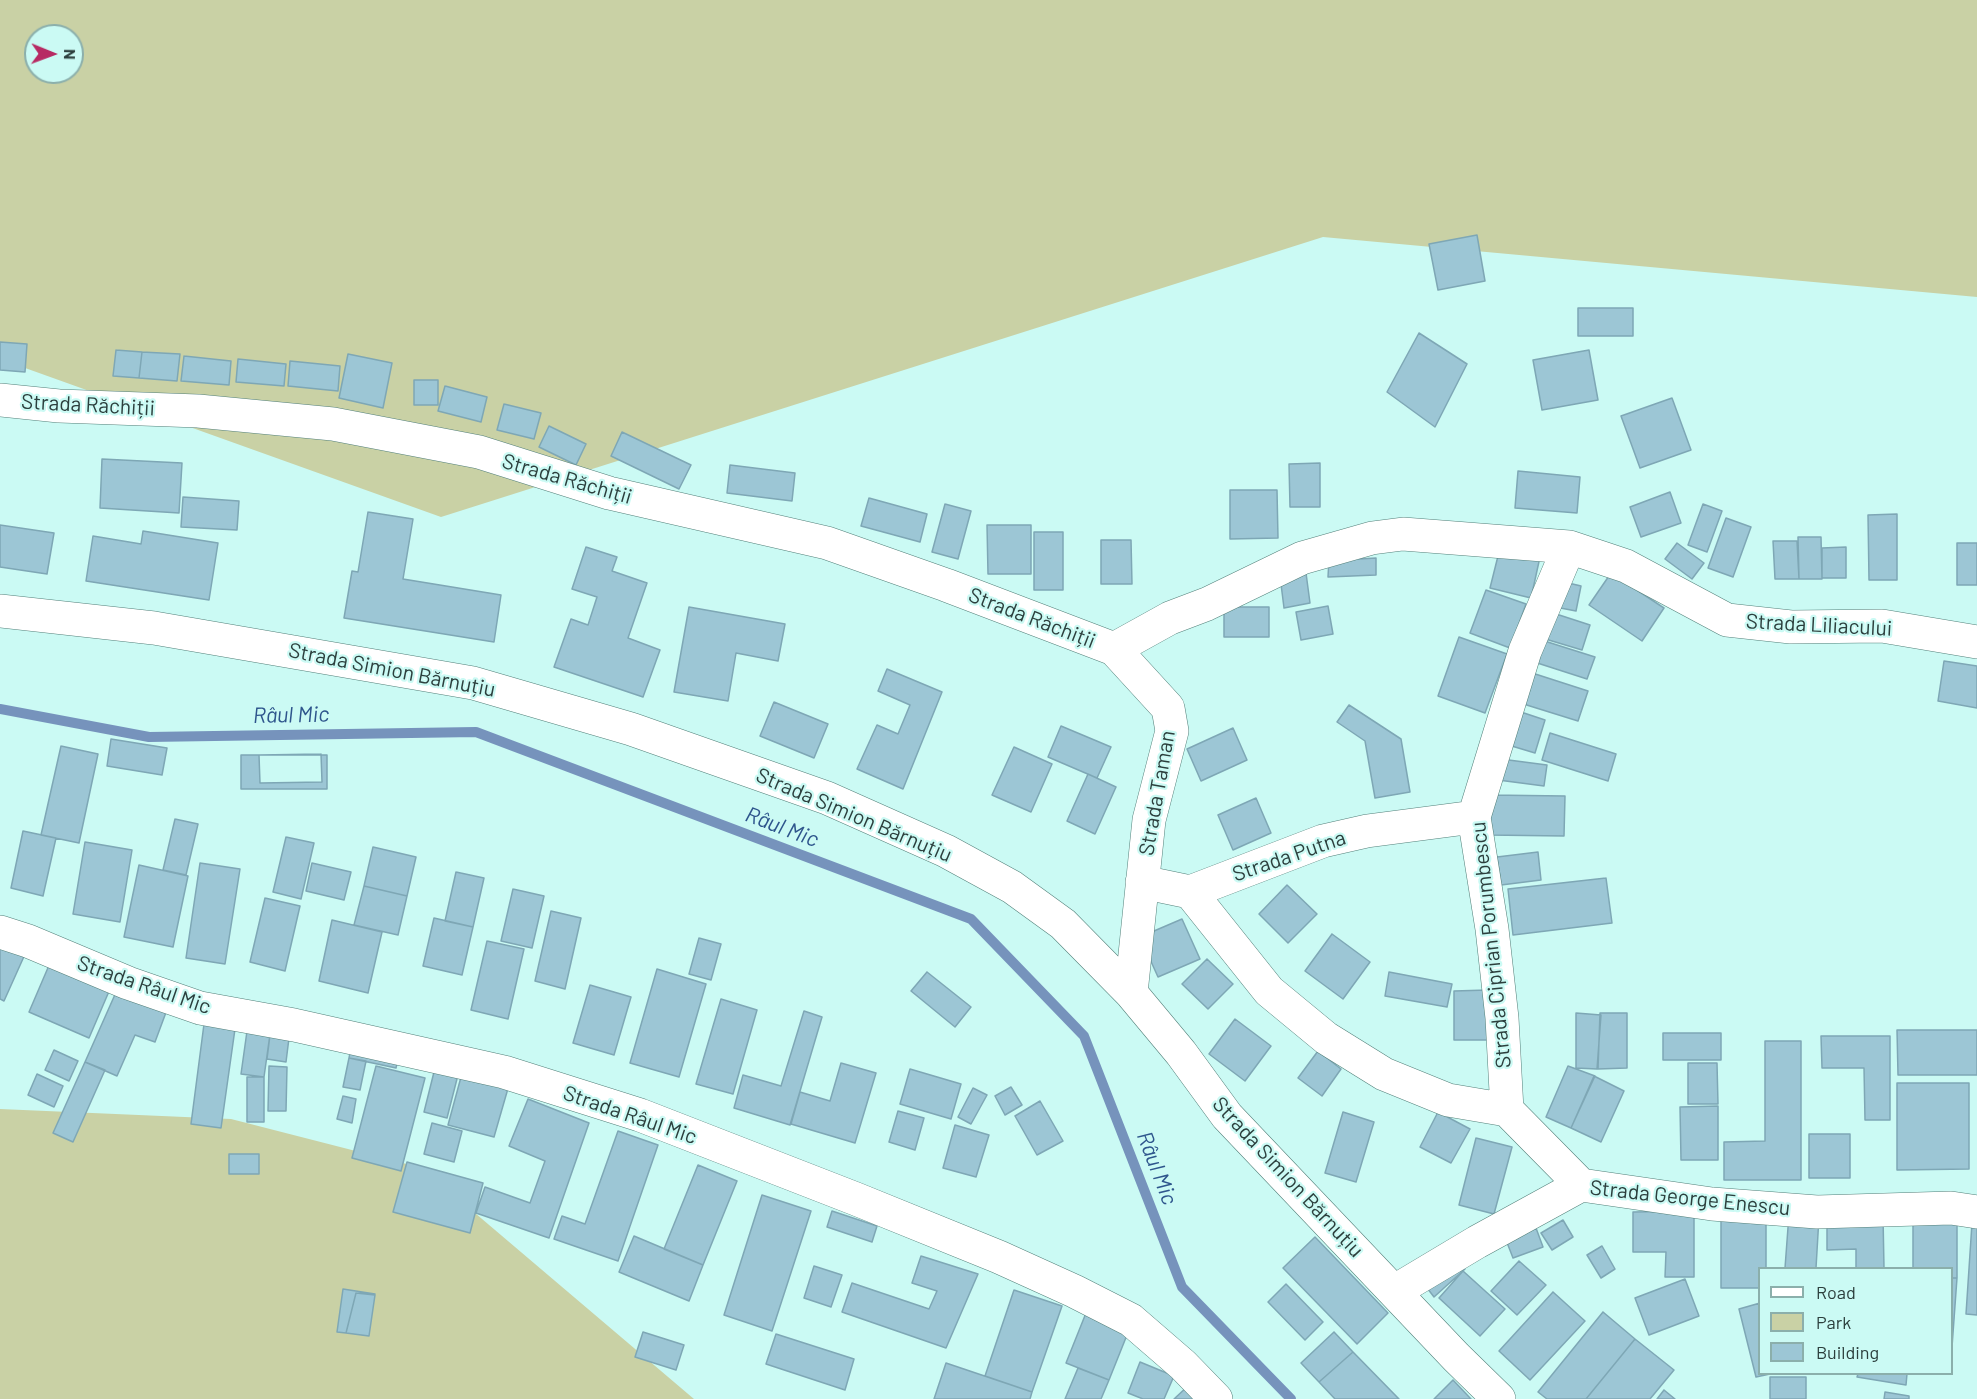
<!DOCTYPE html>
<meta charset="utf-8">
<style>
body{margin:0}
#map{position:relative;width:1977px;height:1399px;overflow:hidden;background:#cbfaf4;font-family:Barlow,sans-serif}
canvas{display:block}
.legend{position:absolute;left:1758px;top:1267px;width:195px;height:108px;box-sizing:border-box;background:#cbfaf4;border:2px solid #8bafab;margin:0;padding:8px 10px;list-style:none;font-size:18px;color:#2c3f3d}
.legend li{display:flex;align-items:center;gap:12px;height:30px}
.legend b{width:30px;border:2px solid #8bafab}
.north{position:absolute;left:24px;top:24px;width:60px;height:60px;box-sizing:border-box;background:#cbfaf4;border:2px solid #8bafab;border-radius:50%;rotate:91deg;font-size:16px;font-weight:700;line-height:24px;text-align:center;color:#2c3f3d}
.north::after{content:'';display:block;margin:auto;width:21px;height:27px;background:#b72b63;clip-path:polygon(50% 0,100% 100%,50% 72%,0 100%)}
</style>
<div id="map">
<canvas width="1977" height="1399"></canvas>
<ul class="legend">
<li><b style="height:8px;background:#fff"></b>Road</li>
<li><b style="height:16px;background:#c9d1a5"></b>Park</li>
<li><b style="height:16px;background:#9cc6d5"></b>Building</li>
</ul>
<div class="north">N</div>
</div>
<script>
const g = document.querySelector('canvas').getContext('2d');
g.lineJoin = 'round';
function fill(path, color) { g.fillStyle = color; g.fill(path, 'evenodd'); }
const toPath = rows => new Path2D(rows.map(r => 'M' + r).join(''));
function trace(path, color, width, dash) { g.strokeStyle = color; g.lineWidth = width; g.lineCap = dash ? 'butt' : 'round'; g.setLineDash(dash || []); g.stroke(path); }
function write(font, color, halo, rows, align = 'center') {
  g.font = font + ' Barlow,sans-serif'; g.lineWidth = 4.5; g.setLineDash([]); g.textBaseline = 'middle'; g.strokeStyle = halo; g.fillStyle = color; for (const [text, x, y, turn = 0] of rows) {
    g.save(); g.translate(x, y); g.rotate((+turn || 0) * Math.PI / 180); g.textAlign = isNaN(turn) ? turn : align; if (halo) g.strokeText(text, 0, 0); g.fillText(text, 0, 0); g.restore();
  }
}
fill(toPath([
 [0,0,1977,0,1977,297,1323,237,441,517,0,359],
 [36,36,72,36,72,72,36,72],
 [0,1109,231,1119,422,1168,694,1399,0,1399]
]), '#c9d1a5');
trace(toPath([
 [0,709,149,737,476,732,971,919,1084,1036,1182,1287,1291,1399]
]), '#7693bc', 10);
const building = toPath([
 [1477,235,1485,281,1438,290,1429,244,1477,235],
 [1578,308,1633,308,1633,336,1578,336,1578,308],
 [1419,333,1467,364,1435,427,1387,392,1419,333],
 [0,342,27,344,25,372,0,370,0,342],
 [116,350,142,352,139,378,113,376,116,350],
 [1589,350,1598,400,1542,410,1533,360,1589,350],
 [142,352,180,354,177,381,139,378,142,352],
 [348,354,392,363,383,408,339,398,348,354],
 [184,356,231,361,229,385,181,381,184,356],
 [238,359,286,364,284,386,236,382,238,359],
 [290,361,340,366,338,391,288,386,290,361],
 [414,380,438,380,438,405,414,405,414,380],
 [445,386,487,397,481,422,438,411,445,386],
 [1672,398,1691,450,1640,468,1621,416,1672,398],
 [504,404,541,413,534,439,497,430,504,404],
 [549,426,586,444,576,465,539,447,549,426],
 [622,432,691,465,679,489,611,456,622,432],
 [102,459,182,463,179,513,100,508,102,459],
 [1320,463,1320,507,1290,507,1289,464,1320,463],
 [730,465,795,473,792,501,727,493,730,465],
 [1518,471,1580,477,1577,513,1515,508,1518,471],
 [1230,490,1277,490,1278,538,1230,539,1230,490],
 [1670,492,1681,523,1641,537,1630,507,1670,492],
 [183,497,239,501,237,530,181,527,183,497],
 [869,498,927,514,920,542,861,526,869,498],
 [945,504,971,511,958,559,932,552,945,504],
 [1703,504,1722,511,1707,552,1688,545,1703,504],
 [368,512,413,519,403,579,501,595,494,642,344,618,352,571,358,572,368,512],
 [1897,514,1897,580,1869,580,1868,515,1897,514],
 [1726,518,1751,527,1733,577,1708,568,1726,518],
 [0,525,54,533,47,574,0,567,0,525],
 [987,525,1031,525,1031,574,988,574,987,525],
 [143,531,218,543,209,600,86,581,93,536,141,544,143,531],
 [1034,532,1063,532,1063,590,1034,590,1034,532],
 [1798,537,1821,537,1822,579,1799,579,1798,537],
 [1101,540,1131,540,1132,584,1101,584,1101,540],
 [1773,541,1797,541,1799,579,1775,579,1773,541],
 [1677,543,1704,563,1692,579,1665,559,1677,543],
 [1957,543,1977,543,1977,585,1957,585,1957,543],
 [586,547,617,557,612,571,647,583,628,638,660,650,643,697,554,667,571,619,588,625,597,597,572,589,586,547],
 [1846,547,1846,578,1822,578,1822,548,1846,547],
 [1500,548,1540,557,1531,598,1490,588,1500,548],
 [1359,550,1359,559,1376,558,1376,575,1328,577,1329,559,1359,550],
 [1306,573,1310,603,1284,608,1280,576,1306,573],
 [1611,573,1664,608,1642,641,1589,605,1611,573],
 [1556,580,1581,586,1576,611,1550,606,1556,580],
 [1486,590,1526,604,1510,648,1470,633,1486,590],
 [1328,606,1333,634,1301,640,1296,612,1328,606],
 [689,607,785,624,778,661,736,653,728,701,674,692,689,607],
 [1224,607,1269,607,1269,637,1224,637,1224,607],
 [1550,612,1590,625,1582,650,1542,638,1550,612],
 [1459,637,1507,654,1485,713,1438,696,1459,637],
 [1535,638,1595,657,1587,679,1528,660,1535,638],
 [1944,661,1977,666,1977,708,1938,701,1944,661],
 [887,669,942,692,903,789,857,769,877,725,898,734,910,705,878,691,887,669],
 [1526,671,1588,691,1578,721,1517,702,1526,671],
 [774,702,828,724,814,758,760,736,774,702],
 [1349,705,1401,739,1410,792,1375,798,1365,741,1337,722,1349,705],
 [1515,710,1545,720,1535,753,1505,744,1515,710],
 [1061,726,1111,747,1097,778,1048,757,1061,726],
 [1233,728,1247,760,1201,781,1187,749,1233,728],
 [1550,733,1616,754,1608,781,1542,760,1550,733],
 [111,739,167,748,162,775,107,766,111,739],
 [61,746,98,754,79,843,41,835,61,746],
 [1014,747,1052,764,1031,812,992,795,1014,747],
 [321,754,322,782,260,783,259,755,321,754],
 [241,755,327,755,327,789,241,789,241,755],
 [1501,759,1547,765,1544,786,1498,780,1501,759],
 [1088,774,1116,787,1095,834,1067,821,1088,774],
 [1489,795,1565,796,1564,836,1488,835,1489,795],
 [1256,798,1271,833,1233,850,1218,815,1256,798],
 [175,819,198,824,186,875,163,870,175,819],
 [23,831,56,838,43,896,11,888,23,831],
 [286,837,314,843,301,899,273,892,286,837],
 [85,842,132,850,120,922,73,914,85,842],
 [373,847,416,857,407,896,364,886,373,847],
 [1538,852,1541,880,1501,885,1497,857,1538,852],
 [200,863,240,869,225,964,186,958,200,863],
 [312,863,351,872,344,900,306,891,312,863],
 [139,865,188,876,173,947,124,937,139,865],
 [456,872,484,878,473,927,445,921,456,872],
 [1606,878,1612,923,1513,935,1508,889,1606,878],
 [1287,885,1317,914,1288,943,1259,914,1287,885],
 [364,886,407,896,398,935,354,925,364,886],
 [513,889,544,896,532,948,501,941,513,889],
 [265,898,300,906,285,971,250,962,265,898],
 [551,911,581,918,565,989,535,981,551,911],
 [434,918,473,927,462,975,423,966,434,918],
 [1182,919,1200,959,1158,977,1140,937,1182,919],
 [332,920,382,932,368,993,319,981,332,920],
 [1332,934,1370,962,1343,999,1305,971,1332,934],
 [699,938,721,944,711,980,689,974,699,938],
 [0,941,26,952,4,1001,0,999,0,941],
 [487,941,524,949,508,1019,471,1010,487,941],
 [1207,959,1233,984,1208,1009,1182,984,1207,959],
 [50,963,110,989,89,1038,29,1012,50,963],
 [657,969,706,984,679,1077,630,1063,657,969],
 [927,972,971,1007,955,1027,911,991,927,972],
 [1389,972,1452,984,1447,1007,1385,996,1389,972],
 [590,985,631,997,614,1055,573,1043,590,985],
 [117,990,168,1007,155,1042,135,1035,117,1076,85,1062,117,990],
 [1488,990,1489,1040,1454,1040,1454,991,1488,990],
 [721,999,757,1010,733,1094,696,1084,721,999],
 [804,1011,822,1017,790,1125,734,1108,743,1075,781,1086,804,1011],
 [1576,1013,1601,1015,1597,1069,1576,1068,1576,1013],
 [1600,1013,1627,1013,1627,1068,1598,1069,1600,1013],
 [1235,1019,1271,1046,1245,1081,1209,1054,1235,1019],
 [204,1024,235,1029,221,1128,191,1124,204,1024],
 [248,1024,271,1027,264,1077,241,1074,248,1024],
 [271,1027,290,1030,286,1062,267,1059,271,1027],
 [1897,1030,1977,1030,1977,1075,1898,1075,1897,1030],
 [1663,1033,1721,1033,1721,1060,1663,1060,1663,1033],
 [1821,1036,1890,1036,1890,1120,1865,1120,1864,1068,1822,1068,1821,1036],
 [353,1039,400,1048,396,1068,349,1058,353,1039],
 [1765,1041,1801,1041,1801,1180,1724,1180,1724,1142,1765,1141,1765,1041],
 [54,1050,78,1061,69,1081,45,1070,54,1050],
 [1318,1051,1341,1069,1322,1096,1298,1078,1318,1051],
 [349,1058,366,1061,360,1090,343,1087,349,1058],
 [85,1062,105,1070,73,1142,53,1133,85,1062],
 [841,1063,876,1073,855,1143,791,1124,800,1092,830,1101,841,1063],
 [1688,1063,1717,1063,1718,1104,1688,1104,1688,1063],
 [436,1064,459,1071,447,1118,424,1112,436,1064],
 [269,1066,287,1067,286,1111,268,1111,269,1066],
 [376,1066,425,1078,401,1171,352,1158,376,1066],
 [464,1066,511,1078,494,1137,448,1125,464,1066],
 [1568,1066,1595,1076,1571,1128,1546,1117,1568,1066],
 [910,1069,961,1084,951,1119,900,1104,910,1069],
 [37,1074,63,1086,54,1107,28,1095,37,1074],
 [1594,1076,1624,1091,1601,1142,1571,1128,1594,1076],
 [247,1077,264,1077,264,1122,247,1122,247,1077],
 [1897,1083,1969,1083,1969,1169,1897,1170,1897,1083],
 [1011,1087,1022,1105,1005,1115,995,1096,1011,1087],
 [973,1088,987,1095,971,1124,958,1117,973,1088],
 [343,1096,356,1099,352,1123,337,1119,343,1096],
 [528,1099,589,1123,549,1238,476,1213,485,1187,530,1203,545,1161,509,1146,528,1099],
 [1040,1101,1063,1141,1037,1155,1015,1116,1040,1101],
 [1718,1106,1718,1160,1681,1160,1680,1107,1718,1106],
 [898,1111,924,1118,915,1150,889,1142,898,1111],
 [1343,1112,1374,1122,1356,1182,1325,1173,1343,1112],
 [1438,1112,1470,1129,1451,1163,1420,1147,1438,1112],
 [432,1123,462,1131,454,1162,424,1154,432,1123],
 [955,1125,989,1135,976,1177,943,1168,955,1125],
 [618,1131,658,1145,618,1261,554,1239,562,1216,585,1224,618,1131],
 [1809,1134,1850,1134,1850,1178,1809,1178,1809,1134],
 [1476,1138,1512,1147,1494,1214,1459,1205,1476,1138],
 [229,1154,259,1154,259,1174,229,1174,229,1154],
 [407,1162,483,1183,470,1233,393,1212,407,1162],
 [698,1165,737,1181,703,1265,664,1249,698,1165],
 [762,1195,811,1211,772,1331,724,1315,762,1195],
 [1721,1210,1766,1210,1766,1268,1760,1268,1760,1288,1721,1288,1721,1210],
 [832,1211,877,1226,872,1242,827,1227,832,1211],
 [1694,1211,1694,1277,1665,1277,1666,1252,1633,1252,1633,1212,1694,1211],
 [1789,1214,1819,1217,1816,1268,1785,1268,1789,1214],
 [1827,1216,1883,1216,1884,1268,1856,1268,1856,1249,1827,1250,1827,1216],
 [1957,1216,1957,1278,1952,1278,1952,1268,1913,1268,1913,1217,1957,1216],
 [1563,1220,1573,1237,1552,1250,1541,1233,1563,1220],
 [1972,1223,1977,1223,1977,1315,1966,1314,1972,1223],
 [1536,1228,1543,1247,1513,1258,1506,1240,1536,1228],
 [634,1236,703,1265,689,1301,619,1272,634,1236],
 [1315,1237,1388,1313,1357,1344,1283,1268,1315,1237],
 [1602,1246,1615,1269,1601,1278,1587,1255,1602,1246],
 [921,1256,978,1274,946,1348,842,1312,852,1283,929,1309,937,1291,912,1283,921,1256],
 [1519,1261,1546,1285,1517,1315,1491,1291,1519,1261],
 [814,1266,842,1275,831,1307,804,1298,814,1266],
 [1465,1269,1434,1297,1424,1284,1465,1269],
 [1463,1271,1505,1309,1480,1336,1439,1298,1463,1271],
 [1952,1278,1957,1278,1952,1347,1952,1278],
 [1685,1279,1699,1316,1649,1335,1635,1298,1685,1279],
 [1286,1284,1323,1322,1305,1340,1268,1302,1286,1284],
 [343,1289,375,1294,356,1293,346,1333,337,1332,343,1289],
 [1014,1290,1062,1306,1032,1392,985,1376,1014,1290],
 [1553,1292,1585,1321,1530,1380,1499,1351,1553,1292],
 [356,1293,375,1295,369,1336,346,1333,356,1293],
 [1760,1303,1760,1374,1770,1374,1756,1377,1739,1309,1760,1303],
 [1603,1312,1635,1339,1586,1399,1547,1399,1538,1392,1603,1312],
 [1086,1313,1129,1330,1109,1380,1066,1363,1086,1313],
 [643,1332,684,1345,676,1370,635,1357,643,1332],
 [1334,1332,1353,1352,1319,1382,1301,1363,1334,1332],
 [776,1334,854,1359,845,1390,766,1364,776,1334],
 [1635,1339,1674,1370,1650,1399,1586,1399,1635,1339],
 [1353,1352,1399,1399,1335,1399,1319,1382,1353,1352],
 [1140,1362,1174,1376,1164,1399,1143,1399,1128,1393,1140,1362],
 [946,1363,1032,1392,1030,1399,934,1399,946,1363],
 [1078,1368,1109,1380,1101,1399,1065,1399,1078,1368],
 [1858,1374,1907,1374,1906,1385,1857,1377,1858,1374],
 [1770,1377,1806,1377,1806,1399,1770,1399,1770,1377],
 [1453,1380,1471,1399,1434,1399,1453,1380],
 [1189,1385,1202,1399,1174,1399,1189,1385],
 [1664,1390,1675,1399,1657,1399,1664,1390],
 [1885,1392,1909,1396,1909,1399,1884,1399,1885,1392]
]);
fill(building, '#9cc6d5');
trace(building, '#7ea7b5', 1.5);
const minor = toPath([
 [0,400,59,406,198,411,333,424,479,452,609,493,827,543,946,585,1114,649,1168,708,1172,731,1149,820,1131,993],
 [1569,547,1525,651,1474,817,1492,929,1502,1018,1507,1110,1581,1185],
 [0,611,154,628,473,683,631,729,827,798,946,851,1012,887,1063,924,1131,993,1181,1053,1227,1116,1456,1357,1499,1399],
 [1114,649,1170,618,1207,604,1302,558,1372,538,1403,534,1569,547,1626,566,1727,620,1791,627,1882,626,1977,642],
 [1142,882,1190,892,1323,841,1367,831,1474,817],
 [1190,892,1269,991,1326,1038,1384,1074,1448,1100,1507,1110],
 [0,932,28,941,128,983,200,1008,294,1025,504,1072,640,1115,856,1199,999,1257,1074,1291,1131,1320,1183,1365,1216,1399],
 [1395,1291,1477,1242,1581,1185,1712,1204,1817,1212,1951,1208,1977,1212]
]);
trace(minor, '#53807a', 34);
trace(minor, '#fff', 33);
write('21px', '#2c3f3d', '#cbfaf4', [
 ["Strada Răchiții",88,405,3],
 ["Strada Răchiții",567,479,16],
 ["Strada Răchiții",1032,618,21],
 ["Strada Liliacului",1819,625,3],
 ["Strada Simion Bărnuțiu",392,670,11],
 ["Strada Taman",1157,793,-80],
 ["Strada Simion Bărnuțiu",854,815,23],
 ["Strada Putna",1289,856,-19],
 ["Strada Ciprian Porumbescu",1491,945,-96],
 ["Strada Râul Mic",144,985,19],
 ["Strada Râul Mic",630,1115,19],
 ["Strada Simion Bărnuțiu",1288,1177,47],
 ["Strada George Enescu",1690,1198,6]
]);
write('italic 22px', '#2e558c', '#cbfaf4', [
 ["Râul Mic",291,715,-1],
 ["Râul Mic",782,827,21],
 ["Râul Mic",1157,1168,69]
]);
</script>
